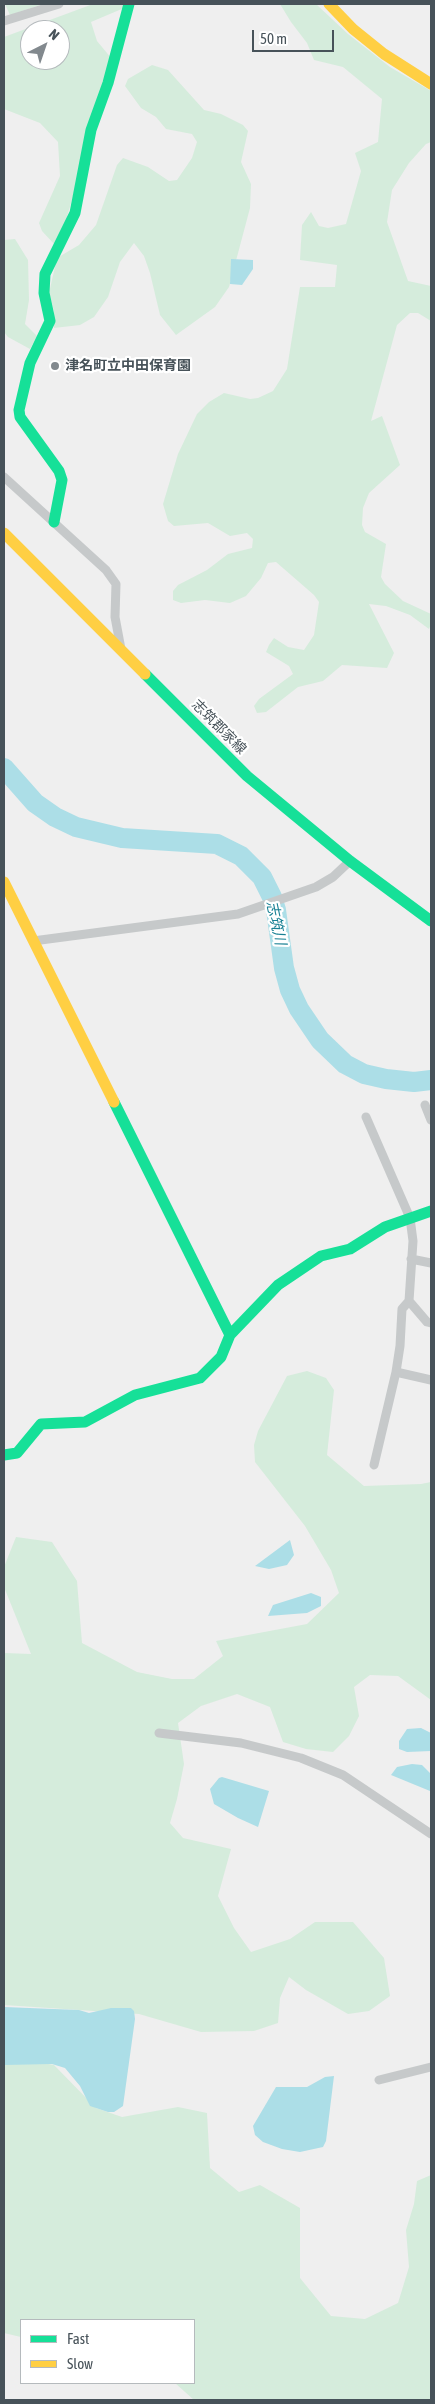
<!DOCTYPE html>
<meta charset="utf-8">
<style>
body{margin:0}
#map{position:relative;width:435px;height:2404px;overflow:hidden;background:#efefef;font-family:"Asap Condensed",sans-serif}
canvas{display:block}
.frame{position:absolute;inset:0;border:5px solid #475259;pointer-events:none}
.legend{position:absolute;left:20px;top:2319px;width:175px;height:65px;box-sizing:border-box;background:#fff;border:1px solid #b5babd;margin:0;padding:6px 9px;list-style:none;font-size:15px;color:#475259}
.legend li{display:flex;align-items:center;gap:10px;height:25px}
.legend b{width:25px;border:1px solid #b5babd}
.north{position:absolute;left:20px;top:20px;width:50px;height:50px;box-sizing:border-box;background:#fff;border:1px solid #b5babd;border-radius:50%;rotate:41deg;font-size:14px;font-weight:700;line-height:20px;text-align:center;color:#475259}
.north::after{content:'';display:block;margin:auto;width:18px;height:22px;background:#82898e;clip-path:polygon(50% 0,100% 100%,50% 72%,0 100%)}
.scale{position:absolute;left:252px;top:30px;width:82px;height:22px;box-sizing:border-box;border:2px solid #475259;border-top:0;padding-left:6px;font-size:15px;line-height:18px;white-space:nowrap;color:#475259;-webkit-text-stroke:4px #fff;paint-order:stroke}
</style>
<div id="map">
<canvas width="435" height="2404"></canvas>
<div class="frame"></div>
<ul class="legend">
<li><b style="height:6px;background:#16e098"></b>Fast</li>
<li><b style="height:6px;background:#ffcf43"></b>Slow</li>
</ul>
<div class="north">N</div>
<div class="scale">50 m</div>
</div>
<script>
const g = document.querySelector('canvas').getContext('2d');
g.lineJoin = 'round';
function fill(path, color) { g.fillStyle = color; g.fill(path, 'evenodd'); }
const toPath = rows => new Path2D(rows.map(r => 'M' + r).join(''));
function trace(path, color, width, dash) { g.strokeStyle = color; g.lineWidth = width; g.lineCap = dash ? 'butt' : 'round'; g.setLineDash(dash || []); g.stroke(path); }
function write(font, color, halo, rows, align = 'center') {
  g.font = font + ' "Asap Condensed","Noto Sans JP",sans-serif'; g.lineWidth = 4.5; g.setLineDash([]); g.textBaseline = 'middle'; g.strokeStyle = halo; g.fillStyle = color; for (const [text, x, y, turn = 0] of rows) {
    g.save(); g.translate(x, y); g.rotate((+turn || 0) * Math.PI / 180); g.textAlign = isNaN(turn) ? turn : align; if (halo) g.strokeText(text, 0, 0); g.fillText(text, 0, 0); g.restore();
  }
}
fill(toPath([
 [5,4,43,4,10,15],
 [93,4,125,4,124,8,91,22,97,41,112,59,65,224,54,244,42,231,39,223,60,176,58,142,40,123,4,109,4,37],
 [30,30,60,30,60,60,30,60],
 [280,4,316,4,348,34,390,67,431,91,431,142,426,144,409,163,392,190,387,222,408,281,431,286,431,321,418,313,410,313,397,325,371,421,382,416,400,465,369,493,363,508,362,525,365,532,386,544,381,577,385,584,403,601,431,614,431,624,429,629,410,615,386,606,369,604,394,653,387,668,342,665,323,681,298,687,266,712,257,713,254,706,259,699,293,674,289,666,266,652,269,645,274,638,288,647,304,650,314,635,319,602,314,595,276,562,268,563,261,578,246,596,230,603,205,600,181,603,173,600,173,591,178,585,207,570,228,554,252,548,253,539,247,533,230,536,208,523,174,526,168,521,163,504,178,454,197,414,209,402,224,393,250,399,258,398,273,391,287,369,300,287,335,287,337,265,300,260,302,225,311,212,319,226,328,228,346,224,361,171,355,153,378,142,382,99,343,67,314,60,307,43,291,22],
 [152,65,168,70,204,110,221,114,243,125,248,131,241,162,251,184,250,208,229,287,215,307,176,335,160,315,150,273,144,256,134,243,120,262,108,297,94,317,80,325,54,328,54,311,49,293,57,258,79,245,96,225,117,165,123,158,148,167,169,181,177,180,192,158,197,142,192,134,166,129,156,117,141,108,125,86,128,79],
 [15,239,28,260,29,300,25,324,37,336,30,349,8,337,4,332,4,240],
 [307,1371,326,1378,334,1390,327,1455,364,1486,421,1484,431,1482,431,1700,398,1676,370,1675,354,1687,359,1716,349,1736,333,1752,306,1749,283,1742,270,1707,237,1694,201,1706,178,1723,184,1764,177,1799,170,1823,183,1838,231,1849,218,1896,234,1928,251,1952,290,1939,315,1922,353,1922,384,1958,390,1996,369,2011,348,2014,306,1990,289,1977,280,1998,278,2023,254,2031,201,2032,139,2014,4,2005,4,1653,31,1654,4,1587,4,1567,16,1537,52,1542,77,1581,82,1643,137,1672,172,1679,194,1679,223,1656,216,1641,307,1624,339,1593,331,1570,305,1526,255,1462,254,1445,258,1431,287,1376],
 [4,2056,54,2065,96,2108,122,2117,178,2107,207,2113,210,2168,239,2192,260,2185,300,2208,300,2278,331,2316,365,2319,398,2303,409,2267,406,2230,414,2204,417,2181,431,2175,431,2400,194,2400,175,2383,194,2383,194,2320,21,2320,21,2337,4,2333]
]), '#d5ecdc');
fill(toPath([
 [231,259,253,260,253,269,242,285,230,284],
 [290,1540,294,1555,287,1565,269,1569,255,1566],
 [311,1593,321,1597,321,1606,307,1613,268,1616,273,1605],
 [421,1728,431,1733,431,1751,407,1752,399,1749,399,1741,407,1729],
 [412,1764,422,1765,431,1774,430,1791,391,1775,397,1767],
 [222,1777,269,1791,258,1827,238,1818,214,1804,210,1789,219,1778],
 [4,2007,79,2010,89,2013,111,2008,131,2008,134,2011,135,2019,123,2106,114,2112,108,2112,90,2106,80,2086,65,2068,52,2064,4,2065],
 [334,2076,326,2141,323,2147,300,2152,282,2149,263,2142,255,2135,253,2126,276,2087,307,2087,325,2077]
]), '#acdee7');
trace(toPath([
 [4,768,35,803,55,817,76,827,122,838,217,844,241,856,262,877,272,897,276,910,284,968,290,990,299,1009,320,1040,345,1064,364,1074,386,1079,414,1082,431,1080]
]), '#acdee7', 20);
trace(toPath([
 [4,21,59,4],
 [4,477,106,570,116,584,115,617,121,649],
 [33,941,238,914,316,887,333,877,350,861],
 [425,1105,431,1120],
 [366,1117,410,1218,413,1241,409,1301,427,1322,431,1323],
 [411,1259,431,1263],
 [409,1301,402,1309,400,1346,396,1372,431,1380],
 [374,1465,396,1372],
 [159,1733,241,1743,301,1758,343,1775,431,1834],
 [379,2080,431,2067]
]), '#c6c9ca', 9);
trace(toPath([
 [54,522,62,480,59,471,20,417,19,410,30,363,50,321,44,293,45,274,75,213,91,130,108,83,129,4],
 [145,674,247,776,350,861,431,921],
 [114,1102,230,1335],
 [4,1455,17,1453,41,1424,85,1422,135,1395,200,1378,221,1357,230,1335,278,1285,321,1256,350,1249,385,1227,431,1211]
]), '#16e098', 11);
trace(toPath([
 [329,4,353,29,384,54,431,84],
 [4,533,145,674],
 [4,882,114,1102]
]), '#ffcf43', 11);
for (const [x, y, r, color] of [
 [55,366,5,"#82898e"]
]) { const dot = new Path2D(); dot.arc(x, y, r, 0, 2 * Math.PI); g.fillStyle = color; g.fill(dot); trace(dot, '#fff', 2); }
write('bold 14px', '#475259', '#fff', [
 ["津名町立中田保育園",65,366]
], 'left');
write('14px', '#475259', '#fff', [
 ["志筑郡家線",219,727,45]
]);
write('italic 15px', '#198194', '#fff', [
 ["志筑川",276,923,78]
]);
</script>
